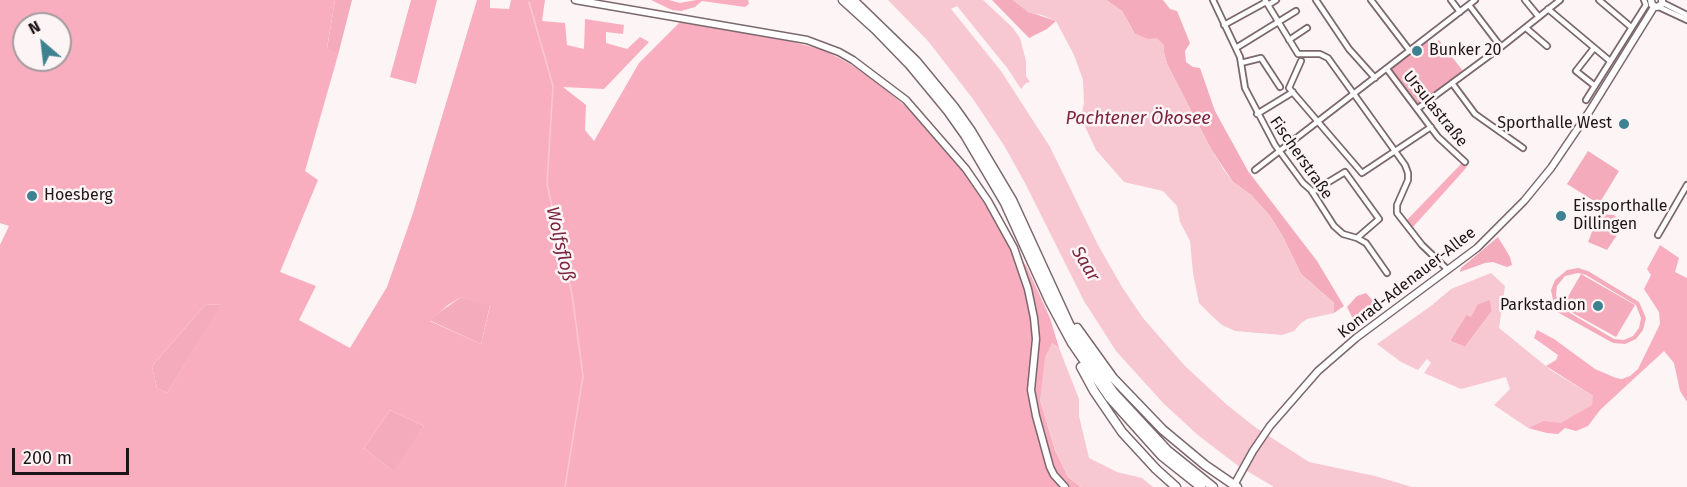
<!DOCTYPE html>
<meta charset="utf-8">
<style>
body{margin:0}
#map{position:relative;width:1687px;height:487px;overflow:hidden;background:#fdf4f6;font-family:"Fira Sans",sans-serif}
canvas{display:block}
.north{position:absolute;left:12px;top:12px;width:60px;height:60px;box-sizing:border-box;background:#fdf4f6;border:2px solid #a39b9d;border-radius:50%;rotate:332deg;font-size:16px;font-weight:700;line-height:24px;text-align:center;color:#1d1517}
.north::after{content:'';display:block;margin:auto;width:21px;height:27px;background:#3e8291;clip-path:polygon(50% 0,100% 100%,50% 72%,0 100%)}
.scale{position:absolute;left:12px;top:448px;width:117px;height:27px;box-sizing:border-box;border:3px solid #1d1517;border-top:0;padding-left:8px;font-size:18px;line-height:21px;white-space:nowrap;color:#1d1517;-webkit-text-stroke:4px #fdf4f6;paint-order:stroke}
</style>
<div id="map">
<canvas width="1687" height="487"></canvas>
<div class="north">N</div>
<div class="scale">200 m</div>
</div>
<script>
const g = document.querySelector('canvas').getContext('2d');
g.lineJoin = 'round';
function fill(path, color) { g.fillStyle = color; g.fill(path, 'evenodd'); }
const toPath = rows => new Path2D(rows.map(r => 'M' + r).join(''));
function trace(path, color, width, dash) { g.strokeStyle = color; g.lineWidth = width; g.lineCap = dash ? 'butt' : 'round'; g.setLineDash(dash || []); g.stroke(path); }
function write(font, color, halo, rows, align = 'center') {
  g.font = font + ' "Fira Sans",sans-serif'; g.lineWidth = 5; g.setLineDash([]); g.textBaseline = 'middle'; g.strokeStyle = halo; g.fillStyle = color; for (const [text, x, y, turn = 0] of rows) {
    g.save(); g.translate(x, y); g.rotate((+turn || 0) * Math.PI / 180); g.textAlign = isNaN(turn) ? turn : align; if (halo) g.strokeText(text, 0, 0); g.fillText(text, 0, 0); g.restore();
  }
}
fill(toPath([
 [335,0,352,0,338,55,327,49],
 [992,0,1013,0,1029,12,1056,21,1047,29,1029,38],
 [1106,0,1163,0,1170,9,1177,11,1190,43,1185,51,1186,62,1193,67,1200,68,1215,111,1248,171,1317,261,1344,306,1334,313,1334,303,1301,274,1283,237,1270,216,1251,195,1233,182,1211,149,1167,64,1164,53,1147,39,1135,34,1122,11],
 [1439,40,1463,71,1417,105,1391,69,1427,41,1431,45],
 [1588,151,1619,171,1599,204,1567,184],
 [1599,214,1614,215,1622,222,1617,235,1607,250,1588,242],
 [1498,237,1510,257,1512,265,1507,267,1493,262,1485,263,1460,272,1461,268],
 [1578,268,1588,271,1639,302,1646,318,1643,330,1636,339,1625,344,1613,343,1550,308,1554,305,1551,290,1555,280,1567,270],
 [1578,273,1586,275,1636,305,1641,318,1639,328,1633,336,1624,340,1614,339,1560,307,1556,295,1557,286,1565,276],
 [1581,274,1635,305,1616,337,1562,307],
 [1366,293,1375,303,1353,319,1347,307,1357,296],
 [461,297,490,305,481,344,429,320],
 [1490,299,1492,311,1465,347,1450,341,1466,315,1478,304],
 [222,304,167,393,157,388,152,366,205,305],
 [390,410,424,426,394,472,364,448]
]), '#f4acbc');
fill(toPath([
 [0,0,335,0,327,48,338,55,305,171,318,180,280,272,316,286,299,320,350,348,387,287,413,213,477,0,490,0,490,8,509,9,511,0,545,0,542,21,565,23,567,45,584,49,585,19,624,25,623,34,606,32,606,43,627,49,640,37,649,42,604,89,563,87,586,105,585,130,594,141,639,63,680,22,789,41,824,50,852,65,878,83,910,110,939,141,965,174,988,209,1010,249,1026,265,1050,318,1059,348,1052,343,1040,400,1055,450,1068,477,1081,487,0,487,0,245,9,226,0,223],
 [24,24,60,24,60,60,24,60],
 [461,297,490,306,481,344,430,321,448,305],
 [221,304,167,393,157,388,152,366,205,305],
 [390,410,424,426,393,471,364,448],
 [411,0,437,0,416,84,390,77],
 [651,0,669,0,680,3,696,0,748,0,749,4,745,7,702,1,695,7,681,11,672,10],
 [1461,164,1467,167,1413,227,1407,220],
 [1660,245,1679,258,1675,272,1687,278,1687,402,1680,391,1674,363,1664,351,1600,410,1588,426,1576,431,1565,428,1558,434,1547,433,1528,428,1593,396,1546,366,1556,360,1558,355,1534,338,1537,330,1554,339,1595,369,1616,378,1622,379,1630,376,1638,369,1660,324,1659,312,1644,289,1651,275,1647,269]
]), '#f9aebf');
fill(toPath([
 [888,0,983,0,1012,27,1020,38,1026,61,1026,76,1030,82,1026,83,1021,89,1008,69,957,6,951,9,1001,71,1050,147,1098,245,1122,287,1143,318,1184,365,1226,404,1255,427,1309,462,1375,476,1412,487,1274,487,1237,465,1199,436,1164,404,1116,351,1084,301,1025,183,1005,147,973,99,928,41],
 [1013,0,1106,0,1122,11,1135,34,1147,39,1157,38,1164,45,1164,53,1167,64,1211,149,1224,170,1233,182,1251,195,1270,216,1283,237,1301,274,1334,303,1334,313,1307,319,1301,323,1294,331,1282,335,1235,331,1222,325,1212,316,1199,303,1193,273,1190,241,1180,222,1177,206,1163,191,1124,182,1096,150,1081,118,1084,103,1083,80,1074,55,1056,21,1042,15,1029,13],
 [1491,273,1505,286,1499,328,1552,371,1593,396,1592,405,1561,423,1544,421,1528,428,1494,405,1510,389,1506,377,1461,389,1424,373,1431,363,1427,359,1418,370,1401,362,1377,344,1431,306,1451,289],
 [1490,300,1492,311,1465,347,1450,341,1466,315,1471,317,1478,304],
 [1052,343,1059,348,1079,399,1079,416,1089,458,1117,472,1142,478,1153,487,1081,487,1068,477,1055,450,1040,400,1045,357]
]), '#f7c8d2');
trace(toPath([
 [529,2,553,86,547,184,572,294,583,376,565,487]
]), '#f7c8d2', 1.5);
const street = toPath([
 [1213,0,1240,57,1245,88,1275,145,1303,183,1311,190,1334,226,1343,234,1357,238,1366,243,1387,273],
 [1265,0,1298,54,1320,54,1328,58,1405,165,1408,173,1408,180,1397,205,1397,213,1422,245,1448,270],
 [1316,0,1349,49,1375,78],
 [1371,0,1410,51],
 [1451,0,1460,12],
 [1525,0,1539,17],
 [1599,0,1631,27],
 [1663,3,1687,15],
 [1268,5,1276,0],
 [1469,5,1501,47],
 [1659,7,1687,20],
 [1548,9,1610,61],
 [1224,25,1266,2],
 [1526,28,1547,46],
 [1289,40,1307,28],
 [1236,48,1296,11],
 [1594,48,1576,71,1595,86],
 [1301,61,1289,88,1362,173,1431,127],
 [1241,63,1261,58,1280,87],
 [1387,69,1438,137,1465,162],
 [1452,83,1475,114,1523,148],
 [1586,100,1646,5,1644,0],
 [1417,109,1501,47,1560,0],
 [1257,114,1293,92],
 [1255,170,1475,0],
 [1312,192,1345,172,1379,219,1357,238],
 [1658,235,1687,185]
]);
const secondary = toPath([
 [575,0,807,40,839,52,853,60,906,100,966,169,988,201,1014,248,1028,289,1034,318,1036,339,1031,390,1036,416,1050,467,1054,475,1065,487],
 [1651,0,1652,5,1657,7,1662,4,1662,0],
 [1233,487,1253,451,1270,426,1318,371,1356,338,1477,248,1524,201,1551,168,1589,112,1654,7]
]);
const highway = toPath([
 [843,0,875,29,910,65,948,111,965,135,1005,203,1050,302,1072,343,1109,397,1162,456,1201,487],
 [853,0,916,61,954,107,971,131,1012,200,1069,324,1087,355,1114,393,1167,450,1213,487],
 [1077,328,1113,378,1163,430,1205,465,1237,487],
 [1081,367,1094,391,1122,432,1156,469,1176,487]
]);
trace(street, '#7b686c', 8);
trace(secondary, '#7b686c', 9);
trace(highway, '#7b686c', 11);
trace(street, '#fff', 4.5);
trace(secondary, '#fff', 6);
trace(highway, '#fff', 8);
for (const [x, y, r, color] of [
 [1417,51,6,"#3e8291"],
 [1624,124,6,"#3e8291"],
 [32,196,6,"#3e8291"],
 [1561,216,6,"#3e8291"],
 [1598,306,6,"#3e8291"]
]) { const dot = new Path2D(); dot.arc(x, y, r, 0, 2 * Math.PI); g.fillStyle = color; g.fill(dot); trace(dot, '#fdf4f6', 2); }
write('16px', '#1d1517', '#fdf4f6', [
 ["Bunker 20",1429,51],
 ["Sporthalle West",1612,124,"right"],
 ["Hoesberg",44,196],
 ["Eissporthalle",1573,207],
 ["Dillingen",1573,225],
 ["Parkstadion",1586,306,"right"]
], 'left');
write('16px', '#1d1517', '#fdf4f6', [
 ["Ursulastraße",1435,109,51],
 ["Fischerstraße",1301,158,55],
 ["Konrad-Adenauer-Allee",1407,283,-38]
]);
write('italic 18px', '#7a2440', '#fdf4f6', [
 ["Pachtener Ökosee",1138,119],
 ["Wolfsfloß",560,244,77],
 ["Saar",1085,264,59]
]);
</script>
